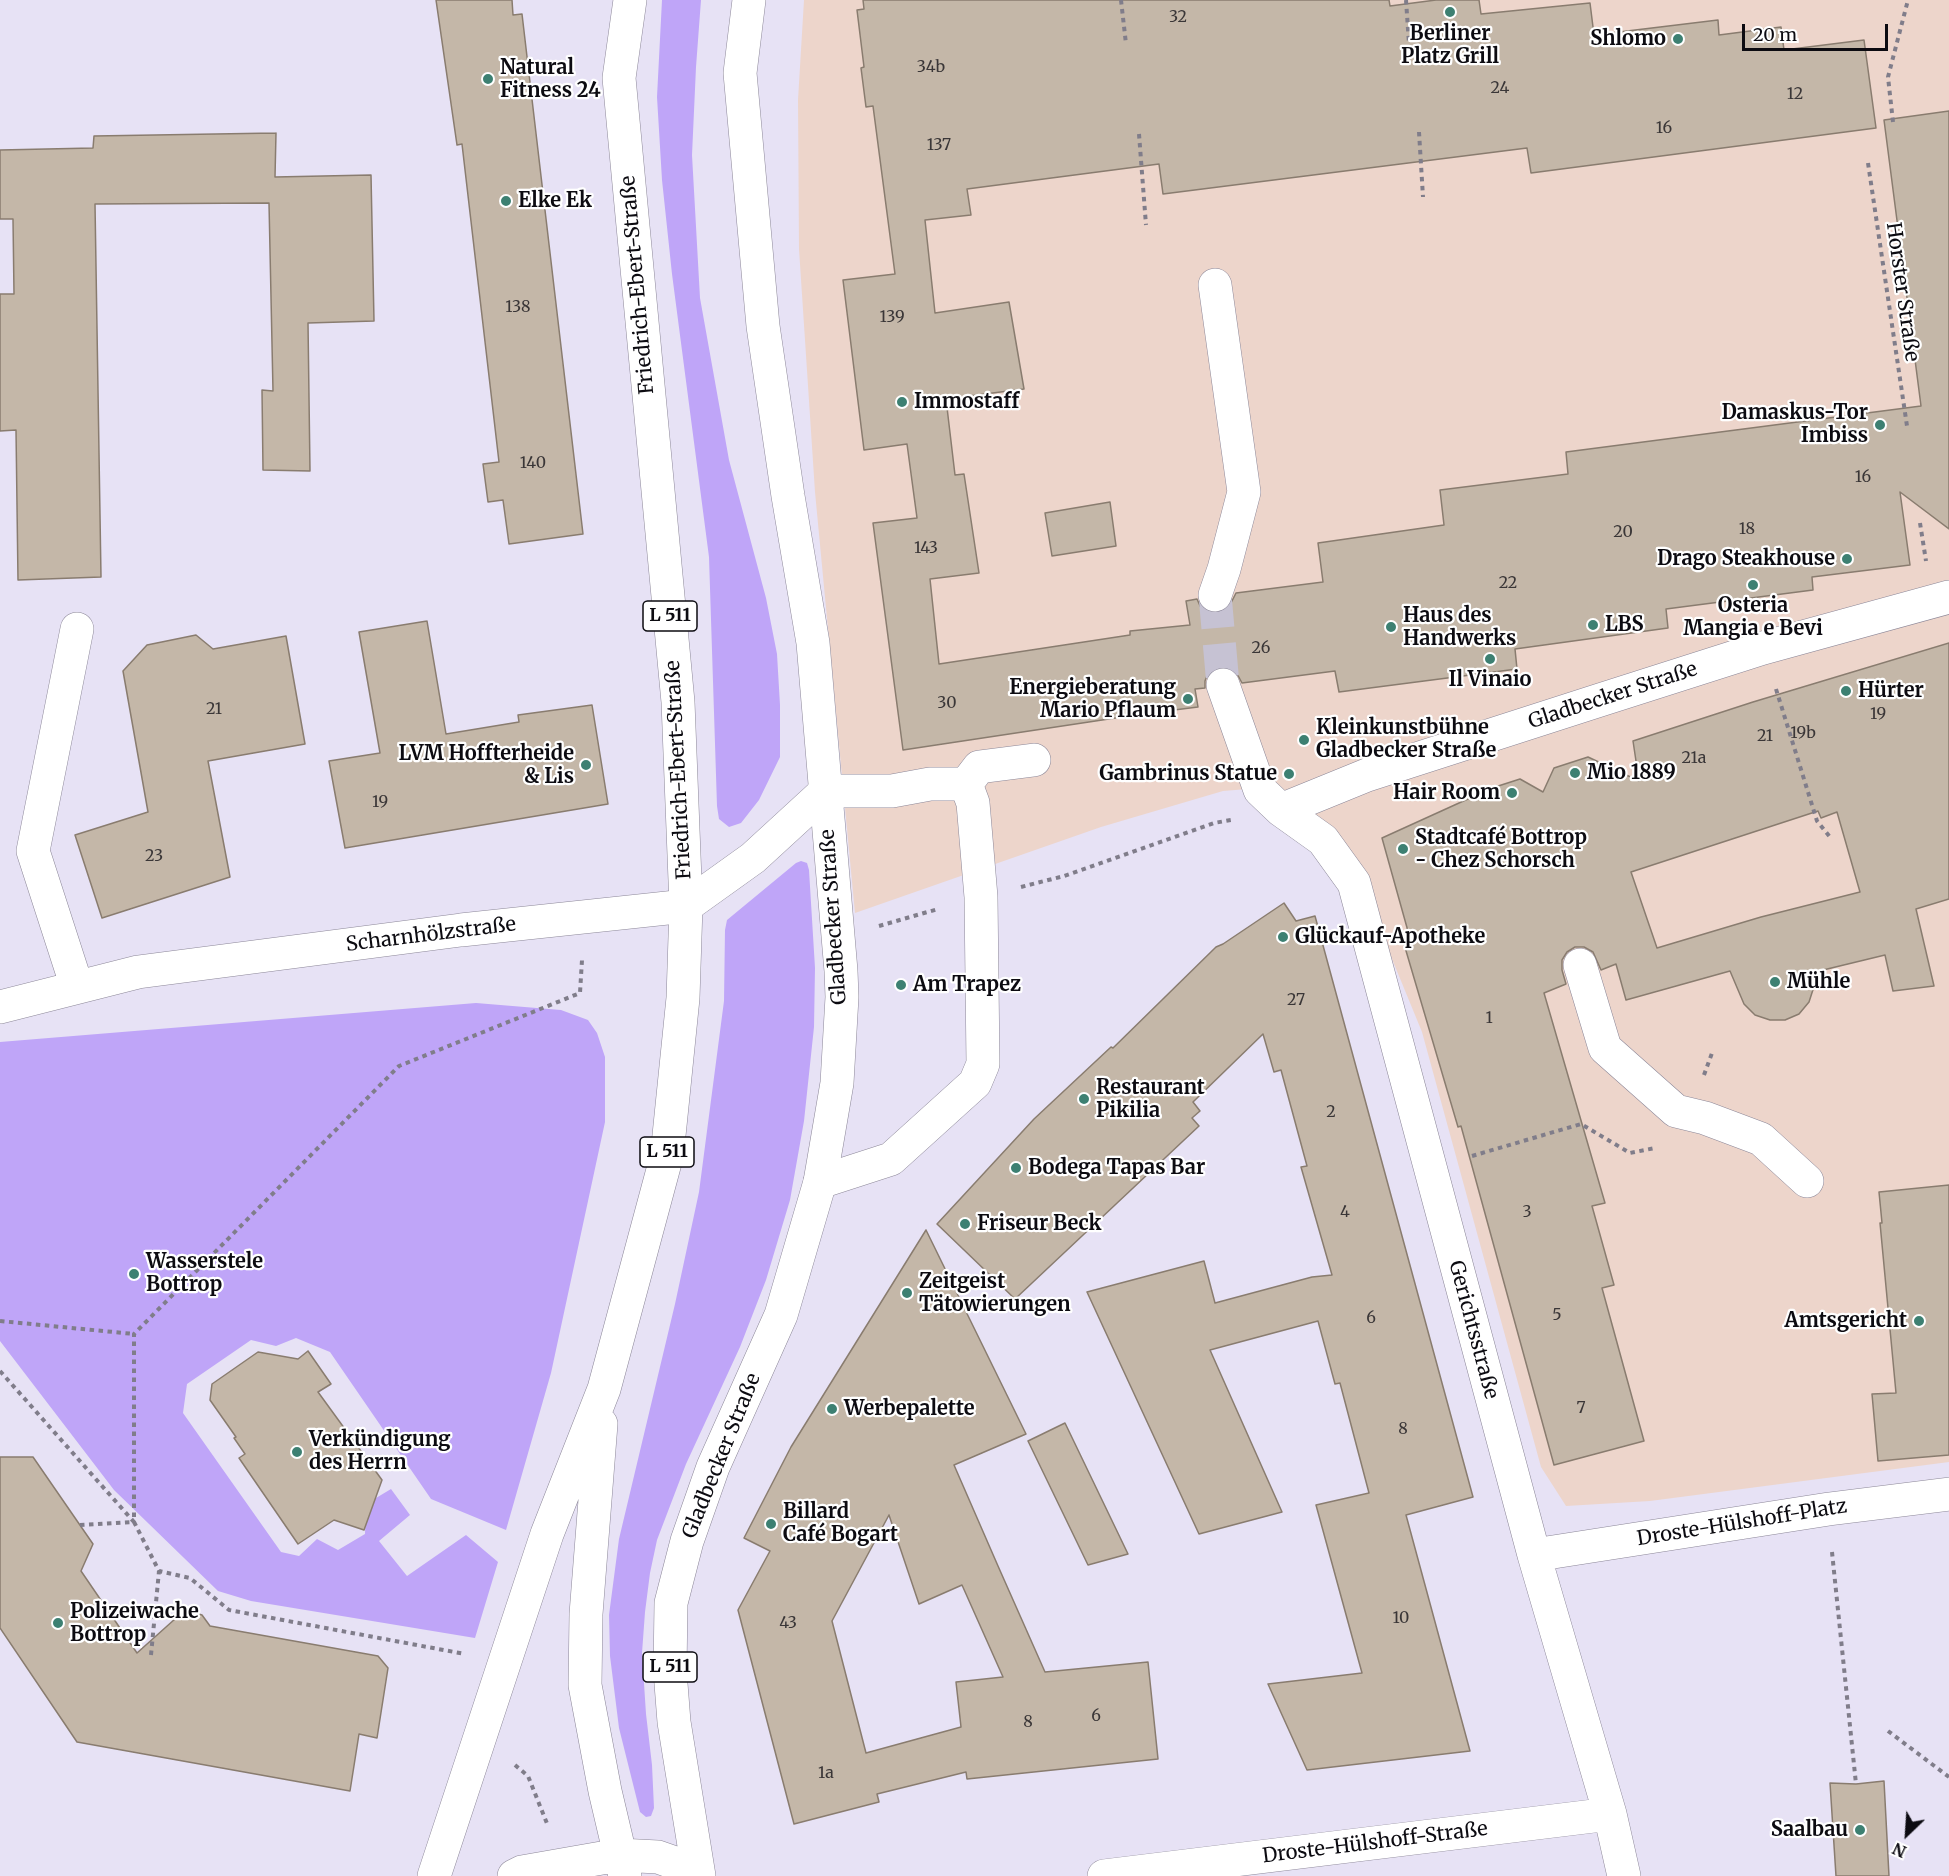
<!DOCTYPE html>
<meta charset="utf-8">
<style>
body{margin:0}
#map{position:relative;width:1949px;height:1876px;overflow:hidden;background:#e7e2f5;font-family:Merriweather,serif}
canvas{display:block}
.north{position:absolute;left:1877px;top:1804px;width:60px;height:60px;-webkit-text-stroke:4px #fff;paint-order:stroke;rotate:205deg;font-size:16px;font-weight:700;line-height:24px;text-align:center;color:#0c0b11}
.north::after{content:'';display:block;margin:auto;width:21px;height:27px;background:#0c0b11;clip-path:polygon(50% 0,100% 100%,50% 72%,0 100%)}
.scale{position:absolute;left:1742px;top:24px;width:146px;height:27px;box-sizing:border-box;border:3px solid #0c0b11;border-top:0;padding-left:8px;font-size:18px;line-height:21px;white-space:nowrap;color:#0c0b11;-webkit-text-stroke:4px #fff;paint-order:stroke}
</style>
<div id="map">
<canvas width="1949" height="1876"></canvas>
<div class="north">N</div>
<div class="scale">20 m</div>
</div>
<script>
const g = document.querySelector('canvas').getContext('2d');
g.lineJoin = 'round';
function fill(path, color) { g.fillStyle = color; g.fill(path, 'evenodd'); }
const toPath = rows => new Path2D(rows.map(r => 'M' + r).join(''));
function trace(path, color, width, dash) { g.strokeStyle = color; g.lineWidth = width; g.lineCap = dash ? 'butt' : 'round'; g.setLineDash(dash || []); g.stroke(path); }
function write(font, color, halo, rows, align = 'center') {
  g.font = font + ' Merriweather,serif'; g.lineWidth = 4.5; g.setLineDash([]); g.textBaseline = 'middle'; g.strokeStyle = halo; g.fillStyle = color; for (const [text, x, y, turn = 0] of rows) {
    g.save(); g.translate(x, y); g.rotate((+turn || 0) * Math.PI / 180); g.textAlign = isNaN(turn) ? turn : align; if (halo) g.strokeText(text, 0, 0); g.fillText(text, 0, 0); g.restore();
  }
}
fill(toPath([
 [804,0,1949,0,1949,1462,1650,1501,1566,1506,1541,1467,1422,1032,1360,881,1272,787,1223,791,1101,827,855,913,815,492,799,249,798,100]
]), '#edd5cb');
fill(toPath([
 [662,0,701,0,696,67,692,155,700,298,729,460,766,598,777,654,780,705,780,757,759,800,741,823,729,827,719,819,717,806,709,557,672,274,662,180,657,97],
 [801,861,807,863,809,870,815,968,814,1027,804,1121,790,1200,766,1280,740,1347,686,1464,657,1540,650,1573,645,1612,642,1653,646,1714,652,1765,654,1808,651,1816,646,1817,640,1812,619,1728,610,1656,609,1615,619,1539,675,1304,699,1192,724,1001,725,930,727,920,796,863],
 [476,1003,561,1010,588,1020,597,1033,605,1057,605,1122,551,1373,506,1530,431,1499,330,1352,296,1338,276,1346,251,1340,187,1384,183,1413,281,1552,299,1556,317,1539,338,1550,365,1534,366,1504,391,1489,410,1515,379,1541,407,1576,466,1535,498,1562,475,1638,251,1601,218,1591,114,1490,0,1341,0,1042]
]), '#bfa5f8');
const building = toPath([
 [436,0,512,0,513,15,522,14,583,534,509,544,503,500,488,502,483,464,499,462,462,144,457,145,436,0],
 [863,0,1389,0,1390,6,1436,0,1479,0,1481,14,1590,3,1594,35,1718,20,1719,35,1781,27,1784,50,1864,40,1876,128,1531,173,1527,148,1163,194,1159,164,967,189,971,215,925,220,935,313,1009,302,1024,389,946,399,955,475,964,474,979,573,930,579,939,664,1130,635,1130,631,1190,625,1186,601,1197,599,1201,608,1209,613,1218,613,1228,609,1236,593,1323,582,1318,543,1444,525,1440,490,1568,474,1566,452,1921,406,1884,120,1949,111,1949,529,1900,492,1910,565,1812,577,1813,590,1666,609,1668,628,1515,649,1517,669,1339,692,1335,671,1242,683,1235,670,1227,667,1217,667,1208,673,1205,681,1205,688,1195,689,1198,707,1142,714,903,750,873,523,917,518,907,444,864,450,843,280,895,274,873,106,866,107,861,68,864,67,857,10,864,9,863,0],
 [276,133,275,177,371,175,374,321,308,323,310,471,263,470,262,390,273,391,269,203,95,204,101,577,18,580,16,430,0,431,0,294,14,294,13,219,0,219,0,150,93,148,94,136,276,133],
 [1110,502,1116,546,1052,556,1045,513,1110,502],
 [427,621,446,734,519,722,518,715,592,705,608,804,345,848,329,761,380,753,359,632,427,621],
 [196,635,213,649,286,636,305,744,208,761,230,877,102,918,75,835,148,812,123,671,147,645,196,635],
 [1949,643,1949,899,1916,909,1934,986,1893,991,1885,955,1819,971,1809,1002,1799,1014,1785,1020,1770,1020,1755,1015,1744,1004,1730,971,1626,1000,1616,964,1601,970,1593,952,1584,947,1575,947,1567,952,1562,960,1562,970,1566,984,1544,993,1605,1203,1592,1206,1614,1285,1602,1288,1644,1441,1554,1465,1461,1126,1458,1127,1404,944,1411,942,1382,838,1492,788,1520,779,1543,792,1554,768,1588,757,1639,781,1633,741,1753,702,1949,643],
 [1818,811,1821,818,1837,812,1860,892,1761,917,1657,948,1631,872,1818,811],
 [1284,903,1296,921,1315,916,1473,1497,1406,1515,1470,1751,1307,1770,1268,1684,1362,1673,1316,1505,1369,1493,1340,1383,1335,1384,1318,1321,1210,1350,1282,1512,1199,1534,1087,1292,1204,1261,1215,1303,1312,1277,1332,1275,1301,1167,1307,1166,1281,1070,1274,1072,1263,1034,1193,1102,1200,1111,1192,1118,1199,1126,1015,1299,937,1224,1034,1119,1111,1047,1113,1048,1216,947,1223,944,1284,903],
 [1949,1185,1949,1455,1878,1461,1872,1394,1896,1393,1880,1223,1882,1223,1879,1192,1949,1185],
 [926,1230,1026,1434,954,1465,998,1566,1045,1672,1148,1662,1158,1759,967,1779,966,1772,877,1794,879,1802,794,1824,738,1610,770,1551,744,1538,791,1447,926,1230],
 [889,1515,919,1604,962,1585,1003,1677,956,1682,961,1727,866,1753,832,1621,889,1515],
 [308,1351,331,1384,318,1392,382,1480,364,1530,334,1520,298,1544,239,1458,245,1454,234,1438,236,1437,210,1400,212,1384,258,1352,298,1359,308,1351],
 [1065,1423,1128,1554,1088,1565,1028,1441,1065,1423],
 [0,1457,33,1457,93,1544,81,1571,137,1653,185,1610,202,1615,210,1626,378,1656,388,1668,377,1738,359,1734,350,1791,77,1742,0,1628,0,1457],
 [1884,1781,1889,1876,1836,1876,1830,1783,1856,1784,1884,1781]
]);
fill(building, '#c4b7a8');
trace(building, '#897c6f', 1.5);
trace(toPath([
 [1215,595,1223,685]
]), '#c6c2d3', 33, [33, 16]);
const minor = toPath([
 [1215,595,1224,569,1244,492,1215,285],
 [77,629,33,851,77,987],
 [1223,685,1260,790,1281,810,1323,840,1354,883,1534,1555,1610,1814,1624,1876],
 [966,784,979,767,1034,760],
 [1281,810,1367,775,1600,700,1763,648,1949,597],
 [1580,965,1605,1048,1676,1111,1705,1118,1761,1139,1807,1181],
 [0,1007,138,972,461,930,686,906,753,858,826,791,892,791,930,784,966,784],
 [820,1182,891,1159,975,1083,983,1064,981,897,973,803,966,784],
 [1534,1555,1829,1509,1949,1494],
 [1104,1876,1610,1814]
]);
const major = toPath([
 [601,1424,586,1614,585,1685,605,1791,625,1876],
 [434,1876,547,1534,604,1389,667,1155,683,998,686,906,678,702,619,78,630,0],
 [514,1876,522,1872,619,1855,658,1857,698,1871],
 [699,1876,674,1722,670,1671,671,1603,687,1541,713,1467,781,1315,820,1182,837,1083,842,997,841,971,813,643,788,496,763,326,740,73,749,0]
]);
trace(minor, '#8c8798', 34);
trace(major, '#8c8798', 34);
trace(toPath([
 [1121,0,1126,44],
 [1406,0,1409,44],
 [1893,122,1888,77,1908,0],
 [1419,132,1423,197],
 [1139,134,1146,225],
 [1868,163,1907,426],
 [1920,523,1926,561],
 [1776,689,1817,821,1830,837],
 [1021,887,1064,876,1214,823,1231,820],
 [879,926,938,909],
 [1704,1075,1712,1053],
 [1472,1156,1581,1124,1630,1153,1655,1148],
 [0,1321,134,1334],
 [0,1371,134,1522,134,1334,399,1066,580,993,582,960],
 [80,1525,134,1522,159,1571,190,1578,229,1610,465,1654],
 [1832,1552,1856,1784],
 [151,1655,159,1571],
 [1888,1731,1949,1777],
 [515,1765,528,1776,548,1826]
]), '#807d8a', 4, [4.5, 4.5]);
trace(minor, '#fff', 33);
trace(major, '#fff', 33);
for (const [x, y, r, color] of [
 [1450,12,6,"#3d8072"],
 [1678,39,6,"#3d8072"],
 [488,79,6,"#3d8072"],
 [506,201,6,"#3d8072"],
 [902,402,6,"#3d8072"],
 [1880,425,6,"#3d8072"],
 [1847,559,6,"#3d8072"],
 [1753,585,6,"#3d8072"],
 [1593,625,6,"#3d8072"],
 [1391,627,6,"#3d8072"],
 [1490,659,6,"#3d8072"],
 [1846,691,6,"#3d8072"],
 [1188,699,6,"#3d8072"],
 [1304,740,6,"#3d8072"],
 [586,765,6,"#3d8072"],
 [1575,773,6,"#3d8072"],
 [1289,774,6,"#3d8072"],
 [1512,793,6,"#3d8072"],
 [1403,849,6,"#3d8072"],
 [1283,937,6,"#3d8072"],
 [1775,982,6,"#3d8072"],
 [901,985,6,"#3d8072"],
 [1084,1099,6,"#3d8072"],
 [1016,1168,6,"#3d8072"],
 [965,1224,6,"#3d8072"],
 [134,1274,6,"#3d8072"],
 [907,1293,6,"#3d8072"],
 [1919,1321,6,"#3d8072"],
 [832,1409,6,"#3d8072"],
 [297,1452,6,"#3d8072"],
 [771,1524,6,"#3d8072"],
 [58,1623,6,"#3d8072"],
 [1860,1830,6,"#3d8072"]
]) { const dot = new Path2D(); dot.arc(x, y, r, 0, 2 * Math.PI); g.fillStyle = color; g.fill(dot); trace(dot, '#fff', 2); }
write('16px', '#3a3637', null, [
 ["32",1178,17],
 ["34b",931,67],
 ["24",1500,88],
 ["12",1795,94],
 ["16",1664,128],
 ["137",939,145],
 ["138",518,307],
 ["139",892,317],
 ["140",533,463],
 ["16",1863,477],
 ["18",1747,529],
 ["20",1623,532],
 ["143",926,548],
 ["22",1508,583],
 ["26",1261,648],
 ["30",947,703],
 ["21",214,709],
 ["19",1878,714],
 ["19b",1803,733],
 ["21",1765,736],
 ["21a",1694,758],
 ["19",380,802],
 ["23",154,856],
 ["27",1296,1000],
 ["1",1489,1018],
 ["2",1331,1112],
 ["4",1345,1212],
 ["3",1527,1212],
 ["5",1557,1315],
 ["6",1371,1318],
 ["7",1581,1408],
 ["8",1403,1429],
 ["10",1401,1618],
 ["43",788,1623],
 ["6",1096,1716],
 ["8",1028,1722],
 ["1a",826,1773]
]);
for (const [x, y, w] of [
 [670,616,54],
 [667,1152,54],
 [670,1667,54]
]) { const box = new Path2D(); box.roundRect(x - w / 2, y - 15, w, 30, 4.5); g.fillStyle = '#fff'; g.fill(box); trace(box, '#0c0b11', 1.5); }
write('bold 18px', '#0c0b11', null, [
 ["L 511",670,616],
 ["L 511",667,1152],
 ["L 511",670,1667]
]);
write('bold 20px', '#0c0b11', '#fff', [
 ["Berliner",1450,34,"center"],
 ["Platz Grill",1450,57,"center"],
 ["Shlomo",1666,39,"right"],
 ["Natural",500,68],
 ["Fitness 24",500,91],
 ["Elke Ek",518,201],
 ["Immostaff",914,402],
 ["Damaskus-Tor",1868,413,"right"],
 ["Imbiss",1868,436,"right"],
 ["Drago Steakhouse",1835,559,"right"],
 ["Osteria",1753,606,"center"],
 ["Mangia e Bevi",1753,629,"center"],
 ["Haus des",1403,616],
 ["Handwerks",1403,639],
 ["LBS",1605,625],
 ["Il Vinaio",1490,680,"center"],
 ["Energieberatung",1176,688,"right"],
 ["Mario Pflaum",1176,711,"right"],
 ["Hürter",1858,691],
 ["Kleinkunstbühne",1316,728],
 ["Gladbecker Straße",1316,751],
 ["LVM Hoffterheide",574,754,"right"],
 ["& Lis",574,777,"right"],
 ["Mio 1889",1587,773],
 ["Gambrinus Statue",1277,774,"right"],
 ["Hair Room",1500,793,"right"],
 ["Stadtcafé Bottrop",1415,838],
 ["- Chez Schorsch",1415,861],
 ["Glückauf-Apotheke",1295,937],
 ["Mühle",1787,982],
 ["Am Trapez",913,985],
 ["Restaurant",1096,1088],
 ["Pikilia",1096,1111],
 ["Bodega Tapas Bar",1028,1168],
 ["Friseur Beck",977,1224],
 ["Wasserstele",146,1262],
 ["Bottrop",146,1285],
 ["Zeitgeist",919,1282],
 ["Tätowierungen",919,1305],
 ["Amtsgericht",1907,1321,"right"],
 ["Werbepalette",844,1409],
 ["Verkündigung",309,1440],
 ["des Herrn",309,1463],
 ["Billard",783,1512],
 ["Café Bogart",783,1535],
 ["Polizeiwache",70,1612],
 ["Bottrop",70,1635],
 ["Saalbau",1848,1830,"right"]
], 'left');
write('20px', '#0c0b11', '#fff', [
 ["Friedrich-Ebert-Straße",638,285,-95],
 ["Horster Straße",1902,292,82],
 ["Gladbecker Straße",1613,696,-18],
 ["Friedrich-Ebert-Straße",679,770,-93],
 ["Gladbecker Straße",834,917,-94],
 ["Scharnhölzstraße",431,935,-7],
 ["Gerichtsstraße",1473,1330,75],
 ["Gladbecker Straße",722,1456,-68],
 ["Droste-Hülshoff-Platz",1742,1523,-9],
 ["Droste-Hülshoff-Straße",1375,1843,-7]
]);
</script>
